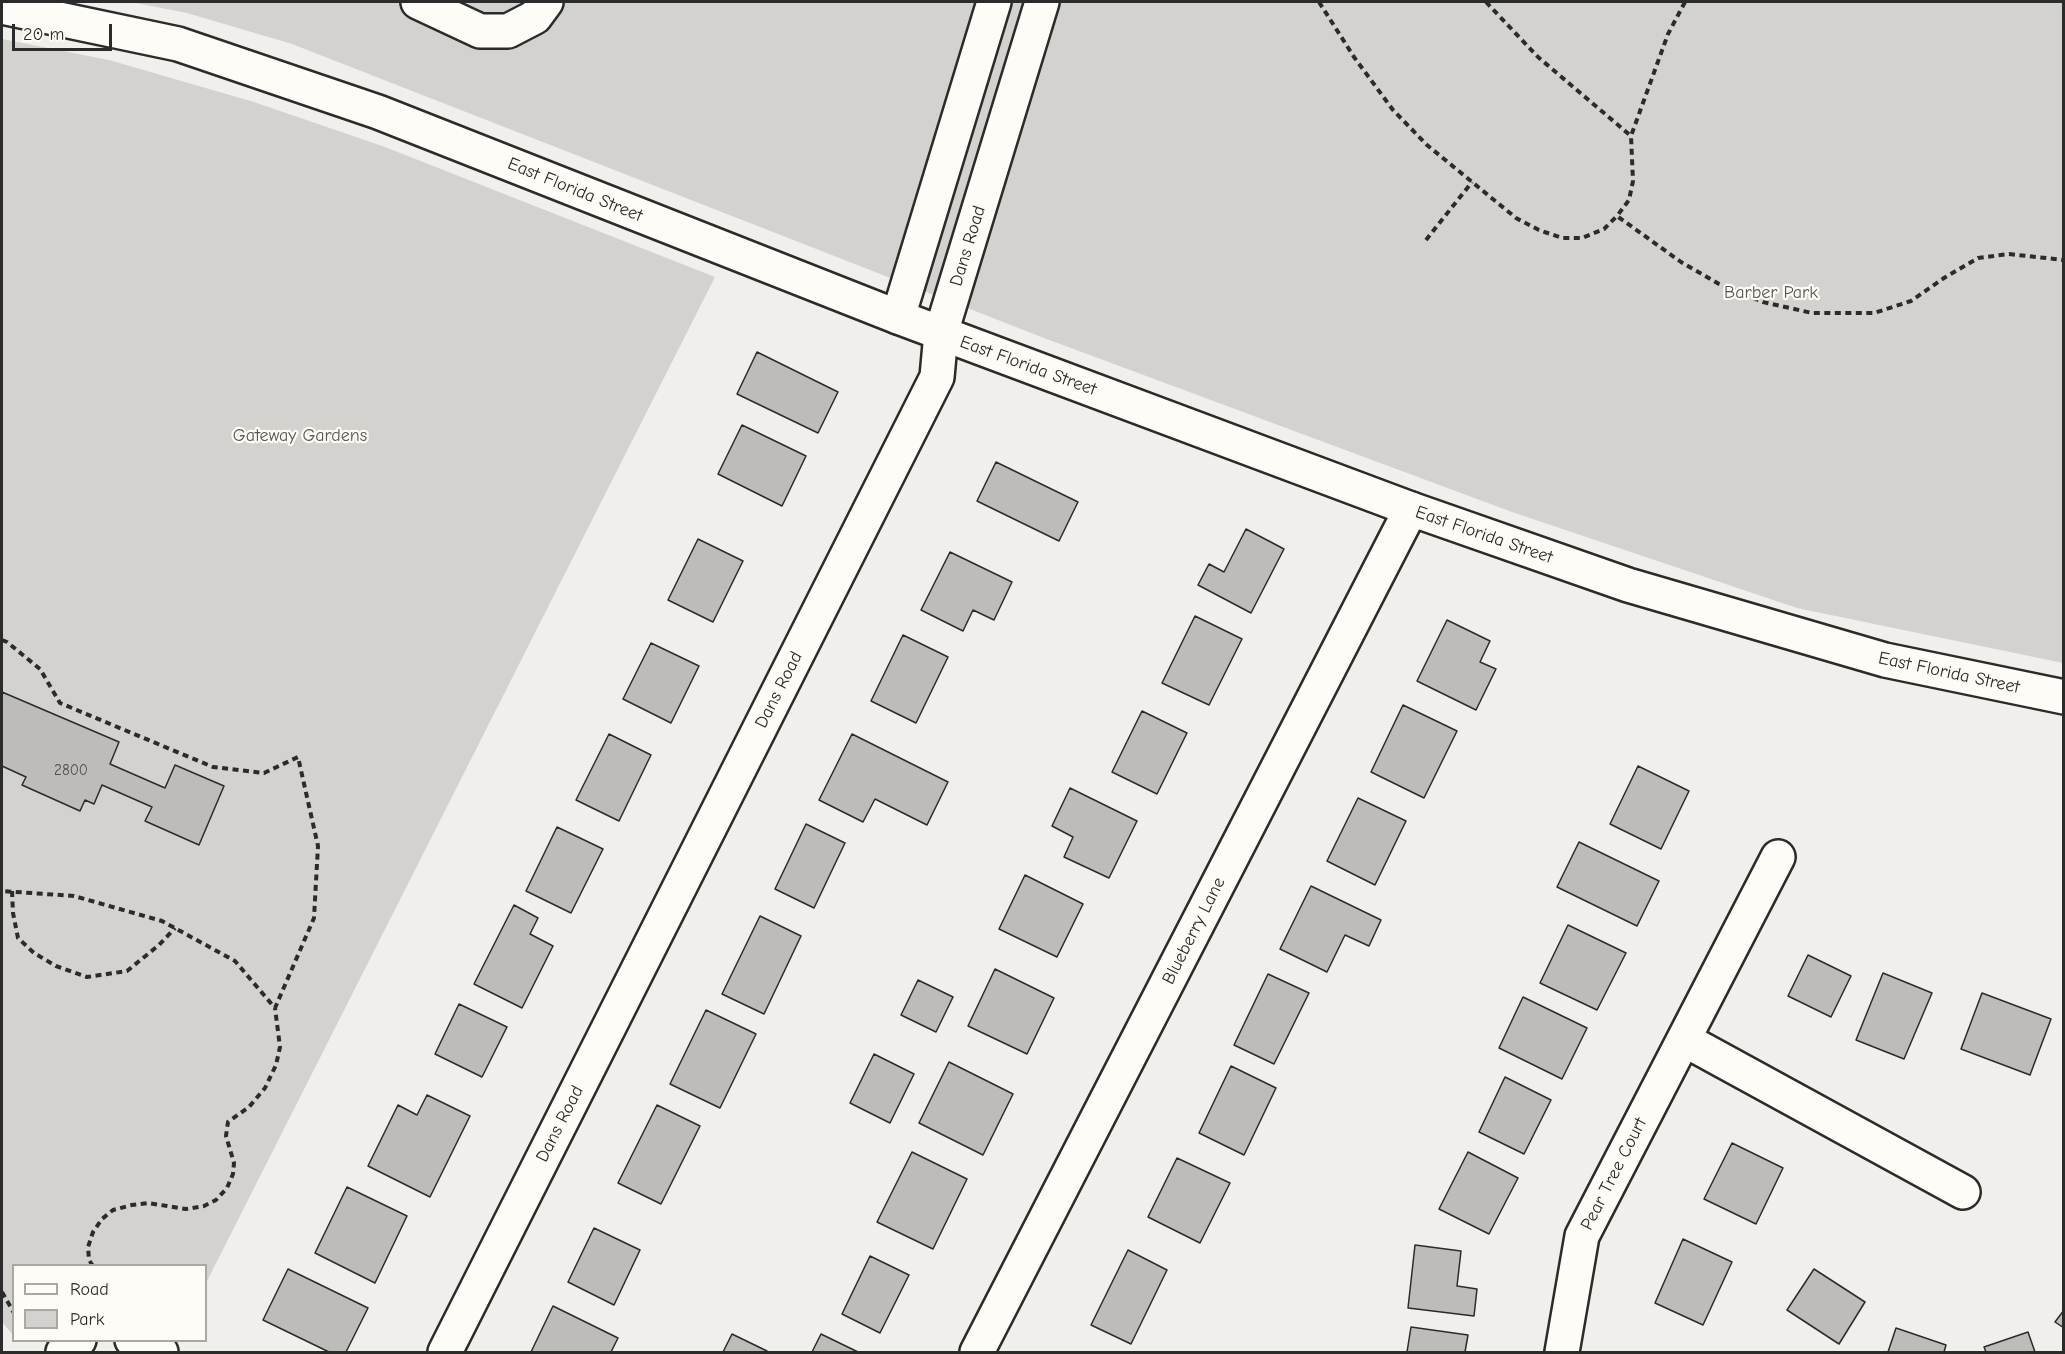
<!DOCTYPE html>
<style>
body{margin:0}
#map{position:relative;width:2065px;height:1354px;overflow:hidden;background:#f0efeb;font-family:"Comic Neue",sans-serif}
canvas{display:block}
.frame{position:absolute;inset:0;border:3px solid #2b2b2b;pointer-events:none}
.legend{position:absolute;left:12px;top:1264px;width:195px;height:78px;box-sizing:border-box;background:#fdfcf7;border:2px solid #a9a8a5;margin:0;padding:8px 10px;list-style:none;font-size:18px;color:#2b2b2b}
.legend li{display:flex;align-items:center;gap:12px;height:30px}
.legend b{width:30px;border:2px solid #a9a8a5}
.scale{position:absolute;left:12px;top:24px;width:100px;height:27px;box-sizing:border-box;border:3px solid #2b2b2b;border-top:0;padding-left:8px;font-size:18px;line-height:21px;white-space:nowrap;color:#2b2b2b;-webkit-text-stroke:4px #fdfcf7;paint-order:stroke}
</style>
<div id="map">
<canvas width="2065" height="1354"></canvas>
<div class="frame"></div>
<ul class="legend">
<li><b style="height:8px;background:#fdfcf7"></b>Road</li>
<li><b style="height:16px;background:#d3d2cf"></b>Park</li>
</ul>
<div class="scale">20 m</div>
</div>
<script>
const g = document.querySelector('canvas').getContext('2d');
g.lineJoin = 'round';
function fill(path, color) { g.fillStyle = color; g.fill(path, 'evenodd'); }
const toPath = rows => new Path2D(rows.map(r => 'M' + r).join(''));
function trace(path, color, width, dash) { g.strokeStyle = color; g.lineWidth = width; g.lineCap = dash ? 'butt' : 'round'; g.setLineDash(dash || []); g.stroke(path); }
function write(font, color, halo, rows, align = 'center') {
  g.font = font + ' "Comic Neue",sans-serif'; g.lineWidth = 4.5; g.setLineDash([]); g.textBaseline = 'middle'; g.strokeStyle = halo; g.fillStyle = color; for (const [text, x, y, turn = 0] of rows) {
    g.save(); g.translate(x, y); g.rotate((+turn || 0) * Math.PI / 180); g.textAlign = isNaN(turn) ? turn : align; if (halo) g.strokeText(text, 0, 0); g.fillText(text, 0, 0); g.restore();
  }
}
fill(toPath([
 [131,2,2063,2,2063,663,1797,608,1512,512,1044,338,292,44,187,13],
 [2,39,109,60,254,102,385,147,715,277,206,1283,206,1266,14,1266,13,1335,2,1322]
]), '#d3d2cf');
const building = toPath([
 [757,352,838,392,818,433,737,394,757,352],
 [742,425,806,456,782,506,718,474,742,425],
 [996,462,1078,502,1059,541,977,501,996,462],
 [1246,529,1284,549,1251,613,1198,585,1209,564,1224,572,1246,529],
 [698,539,743,561,713,622,668,600,698,539],
 [950,552,1012,582,994,620,973,610,963,631,921,610,950,552],
 [1195,616,1242,639,1209,705,1162,683,1195,616],
 [1447,620,1490,641,1480,662,1496,669,1476,710,1417,681,1447,620],
 [903,635,948,657,916,723,871,701,903,635],
 [651,643,699,666,671,723,623,699,651,643],
 [2,692,119,742,110,764,165,788,175,765,224,786,199,845,145,821,152,807,102,785,94,804,85,800,80,811,22,785,26,777,2,766,2,692],
 [1403,705,1457,731,1424,798,1371,772,1403,705],
 [1142,711,1187,733,1157,794,1112,772,1142,711],
 [609,734,651,755,619,821,576,800,609,734],
 [852,734,948,782,927,825,875,799,863,822,819,800,852,734],
 [1638,766,1689,791,1661,849,1610,824,1638,766],
 [1070,788,1137,821,1109,878,1064,857,1073,837,1052,826,1070,788],
 [1358,798,1406,821,1375,885,1327,861,1358,798],
 [806,824,845,843,814,908,775,889,806,824],
 [557,827,603,849,571,913,526,891,557,827],
 [1579,842,1659,881,1637,926,1557,887,1579,842],
 [1025,875,1083,904,1057,957,999,929,1025,875],
 [1311,886,1381,920,1369,946,1345,935,1327,972,1280,949,1311,886],
 [514,905,538,918,530,934,553,946,522,1008,474,984,514,905],
 [760,916,801,936,764,1014,722,994,760,916],
 [1568,925,1626,953,1597,1010,1540,983,1568,925],
 [1808,955,1851,976,1831,1017,1788,996,1808,955],
 [995,969,1054,998,1027,1054,968,1026,995,969],
 [1883,973,1932,993,1904,1059,1856,1040,1883,973],
 [1268,974,1309,993,1274,1064,1234,1045,1268,974],
 [918,980,953,997,936,1032,901,1015,918,980],
 [1982,993,2051,1019,2030,1075,1961,1049,1982,993],
 [1523,997,1587,1028,1562,1079,1499,1048,1523,997],
 [459,1004,507,1027,482,1077,435,1054,459,1004],
 [706,1010,756,1034,720,1108,670,1084,706,1010],
 [874,1054,914,1074,890,1123,850,1103,874,1054],
 [949,1062,1013,1094,983,1155,919,1123,949,1062],
 [1231,1066,1276,1088,1244,1155,1199,1133,1231,1066],
 [1505,1077,1551,1100,1524,1154,1479,1132,1505,1077],
 [427,1095,470,1116,430,1197,368,1166,398,1105,417,1115,427,1095],
 [657,1105,700,1126,661,1204,618,1183,657,1105],
 [1732,1143,1783,1168,1756,1224,1704,1199,1732,1143],
 [912,1152,967,1179,933,1249,877,1222,912,1152],
 [1468,1152,1518,1178,1489,1234,1439,1209,1468,1152],
 [1177,1158,1230,1183,1200,1243,1148,1217,1177,1158],
 [347,1187,407,1216,375,1283,315,1253,347,1187],
 [594,1228,640,1250,614,1305,568,1282,594,1228],
 [1683,1239,1732,1262,1703,1325,1655,1303,1683,1239],
 [1415,1245,1461,1251,1457,1286,1477,1289,1474,1316,1408,1308,1415,1245],
 [1128,1250,1167,1270,1131,1344,1091,1325,1128,1250],
 [870,1256,909,1275,880,1333,842,1314,870,1256],
 [288,1269,368,1308,346,1352,329,1352,263,1320,288,1269],
 [1814,1269,1865,1302,1839,1344,1787,1310,1814,1269],
 [553,1306,618,1338,611,1352,531,1352,553,1306],
 [2064,1310,2064,1328,2055,1322,2064,1310],
 [1411,1327,1468,1335,1465,1352,1407,1352,1411,1327],
 [1896,1328,1946,1345,1944,1352,1888,1352,1896,1328],
 [2028,1332,2035,1352,1986,1352,1984,1347,2028,1332],
 [732,1334,767,1351,766,1352,723,1352,732,1334],
 [821,1334,858,1352,812,1352,821,1334]
]);
fill(building, '#bdbcb8');
trace(building, '#2b2b2b', 1.5);
const minor = toPath([
 [418,2,480,31,508,31,535,17,546,2],
 [898,317,994,2],
 [1685,1040,1963,1192],
 [132,1340,161,1352],
 [63,1352,79,1340],
 [445,1352,937,377,941,333,1042,2],
 [977,1352,1411,509],
 [1562,1352,1582,1236,1778,857]
]);
const major = toPath([
 [2,7,178,44,378,112,898,317,1411,509,1628,585,1885,660,2064,697]
]);
trace(minor, '#2b2b2b', 38);
trace(major, '#2b2b2b', 38);
trace(toPath([
 [1319,2,1354,57,1393,110,1427,145,1516,218,1539,230,1562,238,1582,238,1604,229,1617,216],
 [1486,2,1538,57,1631,136],
 [1685,2,1668,34,1631,136,1633,181,1629,200,1617,216,1681,262,1719,284,1763,302,1812,313,1874,313,1911,301,1944,278,1978,258,2009,254,2064,260],
 [1426,240,1472,182],
 [2,640,7,642,40,669,60,703,213,767,264,773,298,757,318,846,314,918,275,1008,235,961,162,921,74,896,2,891],
 [12,891,13,913,18,938,34,953,56,966,87,977,127,971,159,945,175,928],
 [93,1266,89,1260,88,1247,93,1232,102,1219,113,1210,132,1205,148,1203,186,1209,204,1206,216,1200,227,1188,233,1174,234,1163,226,1136,228,1122,249,1107,265,1088,276,1065,280,1047,275,1008],
 [2,1292,14,1313]
]), '#2b2b2b', 4, [6, 4.5]);
trace(minor, '#fdfcf7', 33);
trace(major, '#fdfcf7', 33);
write('15px', '#504f4e', null, [
 ["2800",71,771]
]);
write('18px', '#2b2b2b', '#fdfcf7', [
 ["East Florida Street",575,190,22],
 ["Dans Road",968,246,-73],
 ["East Florida Street",1028,366,20],
 ["East Florida Street",1484,535,19],
 ["East Florida Street",1949,673,12],
 ["Dans Road",779,690,-63],
 ["Blueberry Lane",1194,931,-63],
 ["Dans Road",560,1124,-63],
 ["Pear Tree Court",1614,1174,-63]
]);
write('18px', '#555554', '#fdfcf7', [
 ["Barber Park",1771,293],
 ["Gateway Gardens",300,436]
]);
</script>
